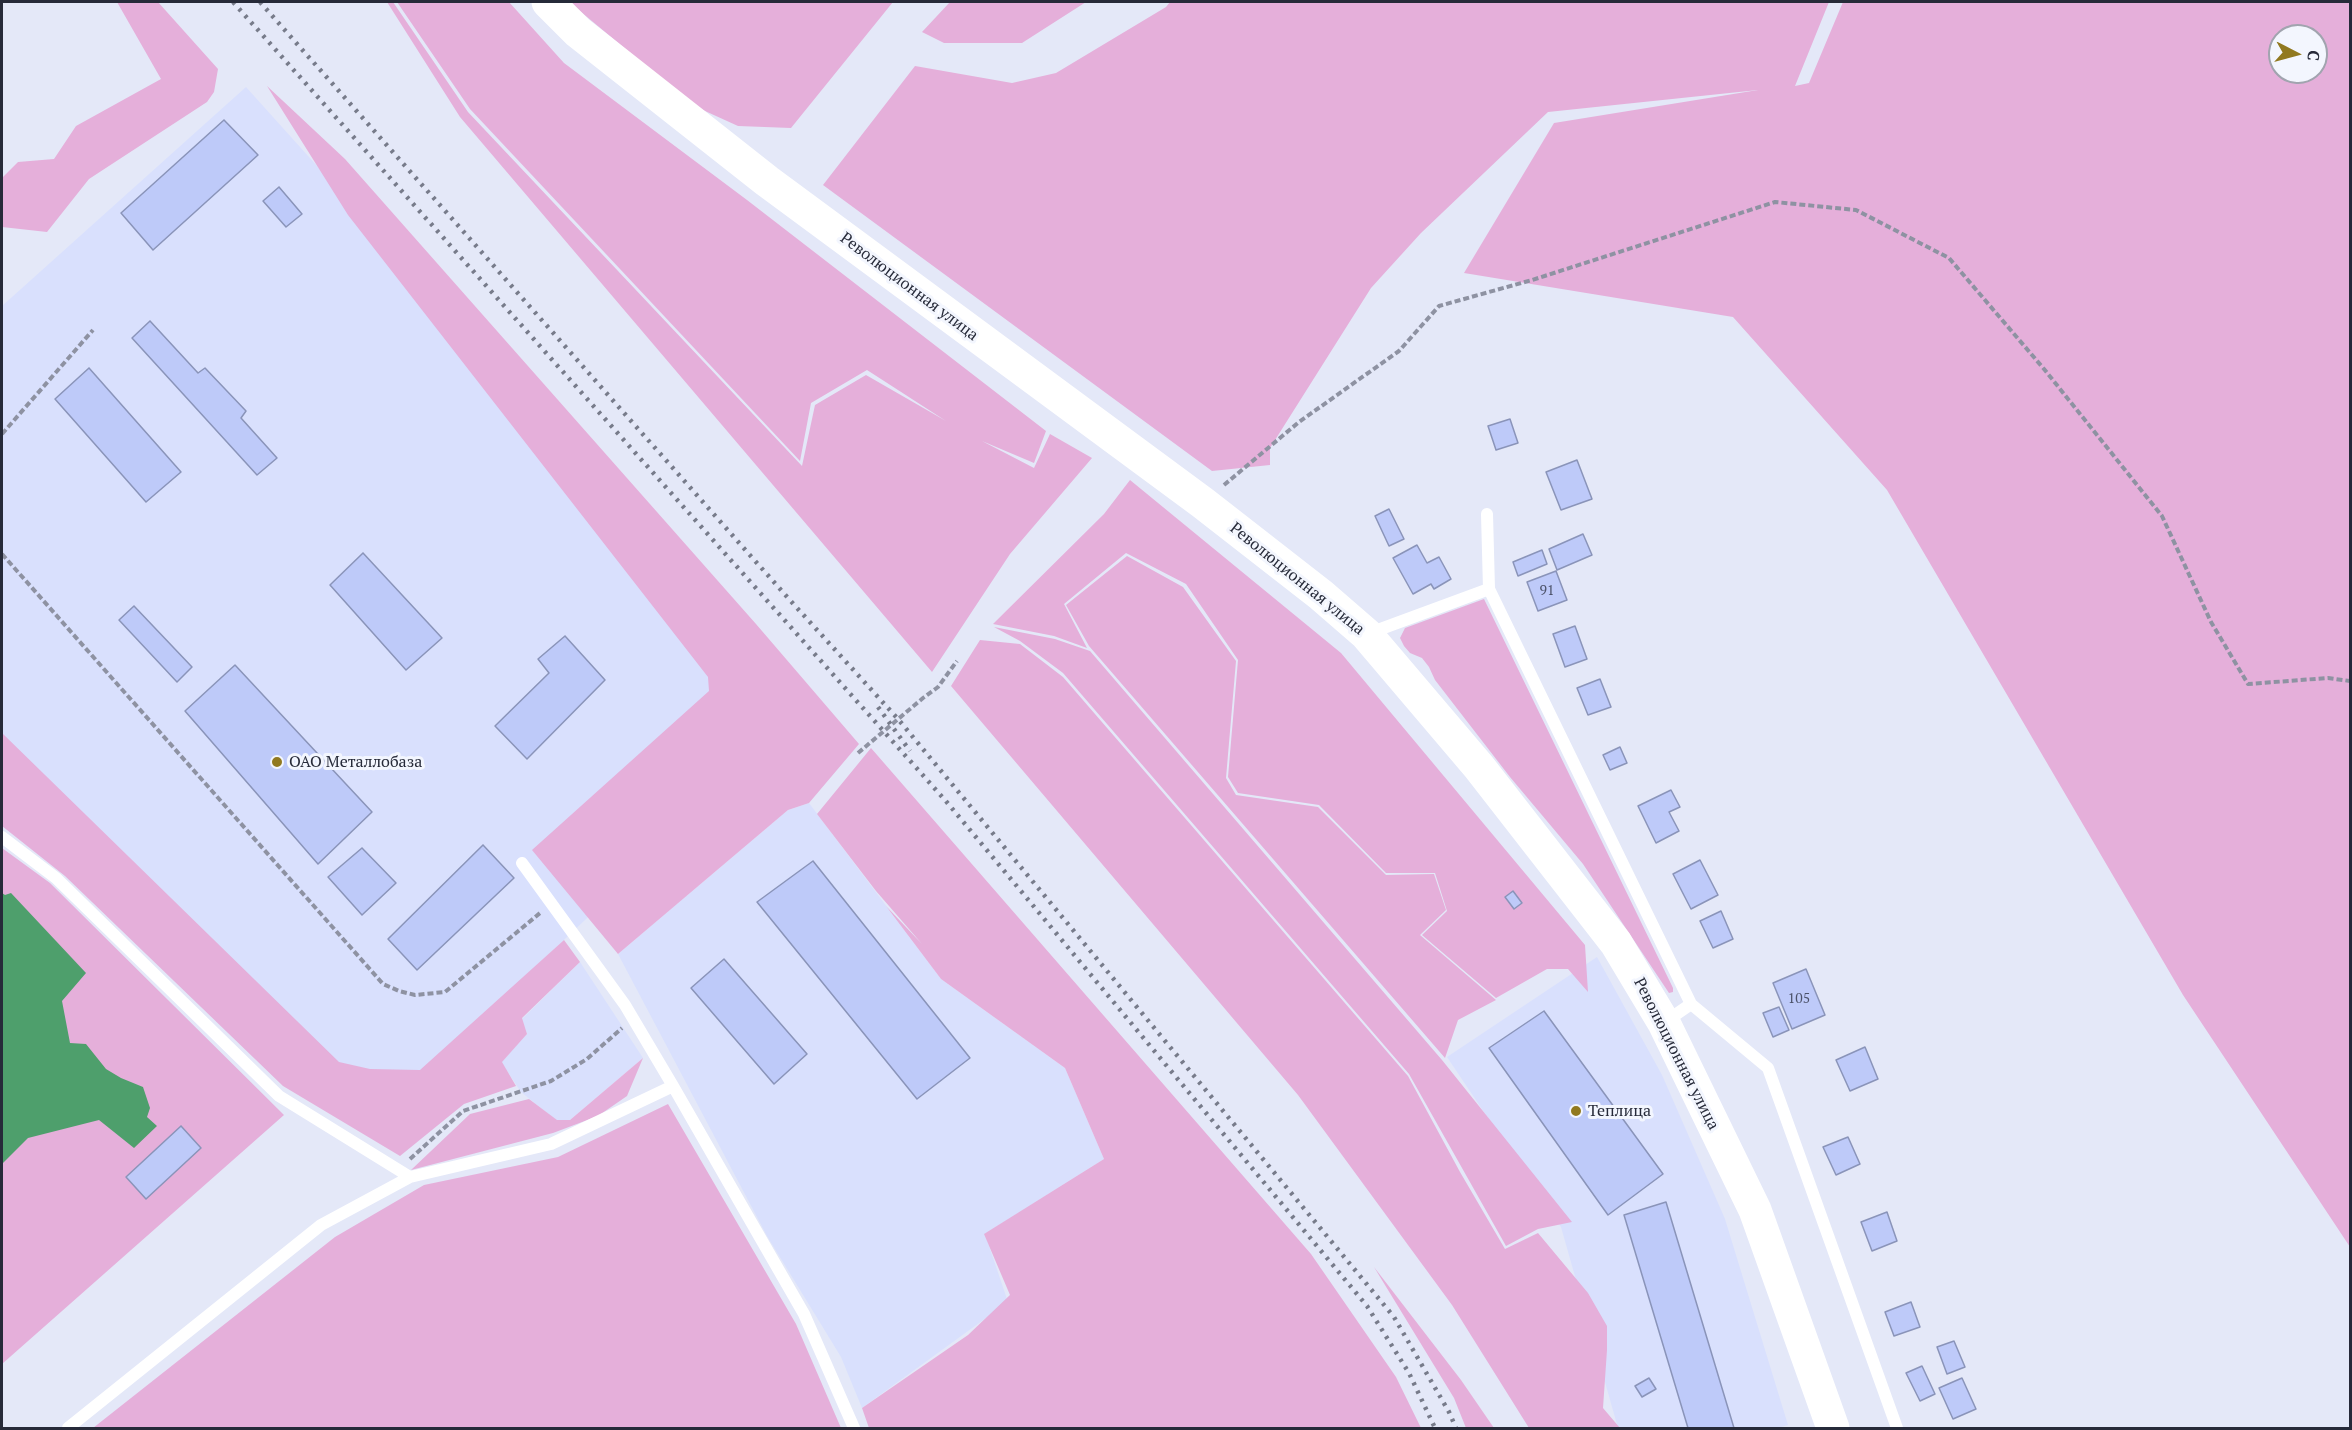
<!DOCTYPE html>
<meta charset="utf-8">
<style>
body{margin:0}
#map{position:relative;width:2352px;height:1430px;overflow:hidden;background:#e4e8f8;font-family:"PT Serif",serif}
canvas{display:block}
.frame{position:absolute;inset:0;border:3px solid #262a39;pointer-events:none}
.north{position:absolute;left:2268px;top:24px;width:60px;height:60px;box-sizing:border-box;background:#f3f6fe;border:2px solid #a1a4af;border-radius:50%;rotate:96deg;font-size:16px;font-weight:700;line-height:24px;text-align:center;color:#262a39}
.north::after{content:'';display:block;margin:auto;width:21px;height:27px;background:#917920;clip-path:polygon(50% 0,100% 100%,50% 72%,0 100%)}
</style>
<div id="map">
<canvas width="2352" height="1430"></canvas>
<div class="frame"></div>
<div class="north">С</div>
</div>
<script>
const g = document.querySelector('canvas').getContext('2d');
g.lineJoin = 'round';
function fill(path, color) { g.fillStyle = color; g.fill(path, 'evenodd'); }
const toPath = rows => new Path2D(rows.map(r => 'M' + r).join(''));
function trace(path, color, width, dash) { g.strokeStyle = color; g.lineWidth = width; g.lineCap = dash ? 'butt' : 'round'; g.setLineDash(dash || []); g.stroke(path); }
function write(font, color, halo, rows, align = 'center') {
  g.font = font + ' "PT Serif",serif'; g.lineWidth = 6; g.setLineDash([]); g.textBaseline = 'middle'; g.strokeStyle = halo; g.fillStyle = color; for (const [text, x, y, turn = 0] of rows) {
    g.save(); g.translate(x, y); g.rotate((+turn || 0) * Math.PI / 180); g.textAlign = isNaN(turn) ? turn : align; if (halo) g.strokeText(text, 0, 0); g.fillText(text, 0, 0); g.restore();
  }
}
fill(toPath([
 [246,87,758,656,793,724,410,1085,340,1073,2,736,2,306],
 [809,803,941,979,1065,1068,1104,1159,985,1234,1008,1302,862,1408,841,1357,767,1236,618,954,788,810],
 [1597,957,1662,1075,1725,1219,1788,1425,1778,1428,1618,1428,1561,1227,1447,1057],
 [580,962,643,1058,570,1120,557,1121,521,1092,501,1062,527,1034,522,1019]
]), '#d9e0fd');
fill(toPath([
 [117,2,158,2,218,69,214,92,207,102,89,179,47,232,2,227,2,178,18,162,54,159,76,126,161,79],
 [387,2,393,2,468,112,802,466,815,405,866,375,946,421,867,370,811,403,800,461,470,109,397,2,509,2,564,63,747,200,1046,431,1034,463,982,441,1034,468,1050,434,1092,458,1010,554,932,672,460,117],
 [569,2,806,3,893,2,791,128,738,126,694,106],
 [950,2,1086,2,1022,43,944,43,922,32],
 [1170,2,1829,2,1795,86,1809,83,1843,2,2350,2,2350,1247,2183,995,1887,490,1733,317,1464,273,1554,123,1758,90,1548,112,1421,233,1371,288,1270,448,1270,465,1212,471,823,185,915,66,1012,83,1056,73,1166,7],
 [2280,36,2316,36,2316,72,2280,72],
 [267,86,345,159,756,624,859,744,809,803,788,810,618,954,532,850,709,691,708,677,348,215],
 [1130,480,1341,653,1585,945,1588,992,1568,969,1547,969,1496,998,1422,935,1447,911,1435,873,1386,873,1319,805,1238,793,1228,777,1238,660,1186,584,1126,553,1064,604,1087,648,1054,636,993,624,1104,514],
 [1127,556,1183,587,1236,661,1226,778,1236,795,1318,807,1386,875,1434,874,1446,910,1420,935,1496,1000,1458,1020,1445,1058,1089,646,1066,605],
 [1484,599,1673,988,1673,992,1669,993,1583,864,1510,777,1435,680,1429,667,1422,658,1410,653,1404,646,1400,638,1405,628],
 [994,627,1055,639,1090,651,1442,1060,1572,1222,1538,1229,1506,1246,1409,1074,1063,673,1020,641],
 [980,640,1020,644,1063,677,1408,1076,1460,1172,1505,1249,1538,1233,1588,1293,1607,1326,1607,1350,1603,1408,1620,1428,1529,1428,1452,1305,1298,1095,951,686],
 [2,733,339,1062,370,1069,420,1070,564,940,580,962,522,1018,527,1034,502,1062,516,1086,464,1104,400,1156,283,1086,65,876,2,826],
 [871,748,1311,1254,1396,1377,1421,1428,869,1428,862,1408,968,1335,1010,1295,984,1234,1104,1159,1065,1068,941,979,886,906,922,944,876,891,817,814],
 [2,848,50,883,284,1115,2,1364],
 [643,1058,627,1096,598,1116,553,1133,411,1170,470,1114,529,1099,557,1120,570,1120],
 [668,1104,796,1324,841,1428,93,1428,335,1237,424,1185,558,1157],
 [1374,1267,1461,1380,1494,1428,1466,1428,1454,1398]
]), '#e5afda');
fill(toPath([
 [2,893,5,895,11,893,86,973,62,1001,70,1043,86,1044,106,1069,121,1078,143,1087,150,1108,147,1117,157,1126,134,1148,99,1120,28,1138,2,1164]
]), '#4e9f6c');
const building = toPath([
 [224,120,258,155,153,250,121,213,224,120],
 [279,187,302,214,286,227,263,201,279,187],
 [150,321,198,373,205,368,246,411,241,418,277,458,257,475,132,338,150,321],
 [89,368,181,472,146,502,55,399,89,368],
 [1510,419,1518,443,1496,450,1488,426,1510,419],
 [1577,460,1592,499,1561,510,1546,472,1577,460],
 [1389,509,1404,539,1389,546,1375,516,1389,509],
 [1583,534,1592,555,1557,570,1549,549,1583,534],
 [1417,545,1427,563,1439,557,1451,579,1434,589,1431,584,1413,594,1393,558,1417,545],
 [1542,550,1547,564,1518,576,1513,562,1542,550],
 [363,553,442,638,406,670,330,585,363,553],
 [1556,571,1567,600,1538,611,1527,582,1556,571],
 [134,606,192,667,177,682,119,620,134,606],
 [1575,626,1587,659,1565,667,1553,634,1575,626],
 [565,636,605,680,527,759,495,726,549,673,538,659,565,636],
 [235,665,372,812,318,864,185,711,235,665],
 [1600,679,1611,707,1588,715,1577,688,1600,679],
 [1620,747,1627,763,1610,770,1603,755,1620,747],
 [1671,790,1680,807,1669,812,1679,831,1656,843,1638,806,1671,790],
 [483,845,514,878,417,970,388,939,483,845],
 [362,848,396,883,362,915,328,877,362,848],
 [1700,860,1718,895,1691,909,1673,874,1700,860],
 [813,861,970,1058,917,1099,757,902,813,861],
 [1513,891,1522,903,1514,909,1505,897,1513,891],
 [1721,911,1733,939,1713,948,1700,921,1721,911],
 [724,959,807,1054,774,1084,691,988,724,959],
 [1806,969,1825,1015,1792,1029,1773,983,1806,969],
 [1779,1007,1789,1030,1773,1037,1763,1013,1779,1007],
 [1544,1011,1663,1174,1608,1215,1489,1048,1544,1011],
 [1865,1047,1878,1079,1850,1091,1836,1060,1865,1047],
 [181,1126,201,1148,146,1199,126,1177,181,1126],
 [1848,1137,1860,1164,1836,1175,1823,1147,1848,1137],
 [1666,1202,1734,1428,1688,1428,1624,1215,1666,1202],
 [1887,1212,1897,1241,1872,1251,1861,1222,1887,1212],
 [1911,1302,1920,1327,1894,1336,1885,1312,1911,1302],
 [1954,1341,1965,1367,1947,1374,1937,1347,1954,1341],
 [1922,1366,1935,1394,1920,1401,1906,1373,1922,1366],
 [1649,1378,1656,1389,1642,1397,1635,1386,1649,1378],
 [1962,1378,1976,1409,1953,1419,1939,1388,1962,1378]
]);
fill(building, '#becaf9');
trace(building, '#8a94b9', 1.5);
trace(toPath([
 [2,434,93,330],
 [1224,485,1299,422,1399,351,1439,306,1532,280,1775,202,1856,210,1949,258,2044,369,2162,516,2211,622,2248,684,2328,678,2350,681],
 [2,554,383,984,399,991,415,995,445,992,540,913],
 [858,753,923,698,938,687,957,661],
 [410,1159,463,1111,551,1081,587,1059,622,1028]
]), '#8e92a2', 4, [6, 3]);
trace(toPath([
 [1487,514,1489,589],
 [1367,634,1489,589,1691,1004,1768,1068,1897,1428],
 [2,837,56,878,279,1096,410,1177],
 [522,863,625,1005,673,1086,804,1314,854,1428],
 [1665,1022,1691,1004],
 [68,1428,321,1225,410,1177,551,1144,673,1086]
]), '#fff', 12);
trace(toPath([
 [548,2,578,32,767,181,1203,503,1321,595,1366,634,1479,767,1616,943,1664,1023,1755,1210,1833,1428]
]), '#fff', 33);
trace(toPath([
 [233,2,945,800,1367,1306,1409,1373,1435,1428],
 [260,2,788,598,898,719,1394,1317,1449,1412,1456,1428],
 [878,707,910,751]
]), '#777b8a', 4.5, [3, 6]);
for (const [x, y, r, color] of [
 [277,762,6,"#917920"],
 [1576,1111,6,"#917920"]
]) { const dot = new Path2D(); dot.arc(x, y, r, 0, 2 * Math.PI); g.fillStyle = color; g.fill(dot); trace(dot, '#f3f6fe', 2); }
write('14px', '#4c5269', null, [
 ["91",1547,591],
 ["105",1799,999]
]);
write('16px', '#262a39', '#f3f6fe', [
 ["Революционная улица",909,287,37],
 ["Революционная улица",1297,579,39],
 ["Революционная улица",1676,1054,63]
]);
write('16px', '#262a39', '#f3f6fe', [
 ["ОАО Металлобаза",289,762],
 ["Теплица",1588,1111]
], 'left');
</script>
